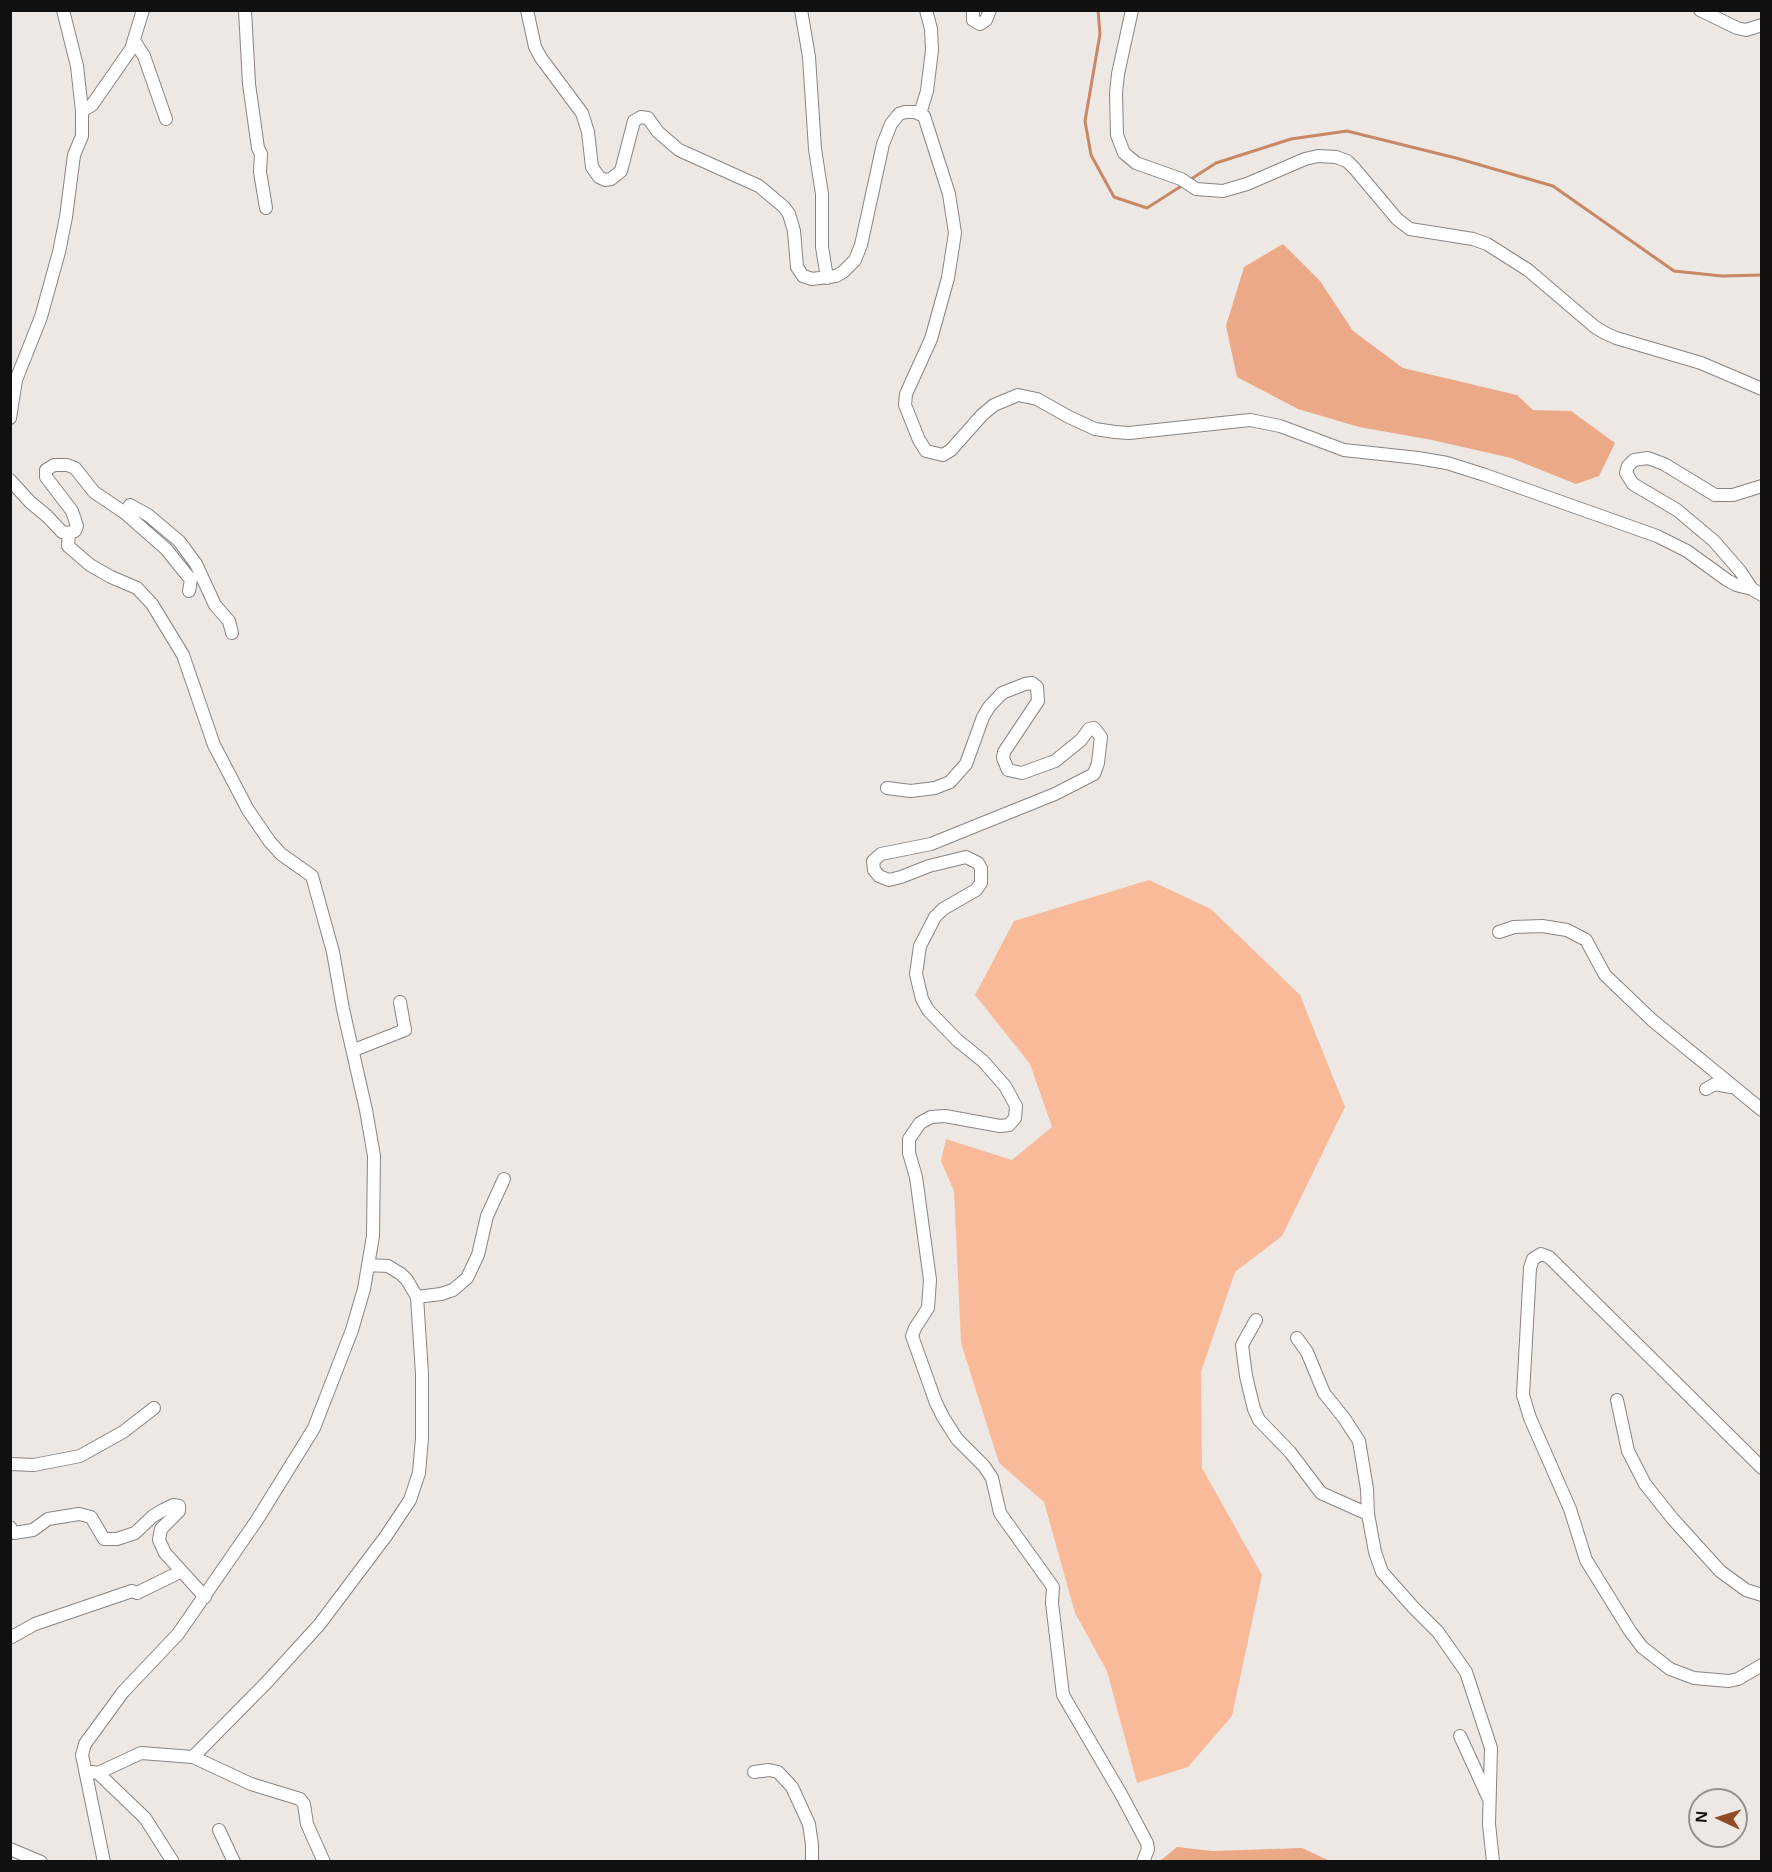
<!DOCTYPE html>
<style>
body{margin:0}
#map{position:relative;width:1772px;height:1872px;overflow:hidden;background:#eee8e5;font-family:Helvetica,sans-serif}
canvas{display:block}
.frame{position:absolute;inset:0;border:12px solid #12100f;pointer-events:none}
.north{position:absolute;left:1688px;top:1788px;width:60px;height:60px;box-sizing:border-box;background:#eee8e5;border:2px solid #96928f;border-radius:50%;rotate:274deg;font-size:16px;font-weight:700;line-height:24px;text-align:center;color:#12100f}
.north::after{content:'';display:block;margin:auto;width:21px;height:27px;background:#924c24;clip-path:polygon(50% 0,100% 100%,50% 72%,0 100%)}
</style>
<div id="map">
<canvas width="1772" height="1872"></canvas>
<div class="frame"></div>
<div class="north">N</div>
</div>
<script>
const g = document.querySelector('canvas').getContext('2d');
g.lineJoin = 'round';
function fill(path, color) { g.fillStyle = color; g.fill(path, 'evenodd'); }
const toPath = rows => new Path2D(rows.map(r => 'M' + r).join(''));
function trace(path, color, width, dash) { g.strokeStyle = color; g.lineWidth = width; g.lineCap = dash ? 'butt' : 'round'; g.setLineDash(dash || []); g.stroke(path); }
fill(toPath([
 [1149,880,1211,909,1300,995,1345,1107,1282,1236,1235,1272,1201,1372,1202,1468,1262,1575,1232,1716,1188,1767,1137,1783,1107,1671,1075,1613,1044,1502,999,1463,961,1343,954,1191,941,1161,946,1139,1012,1160,1052,1127,1030,1064,975,995,1014,921]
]), '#f9ba9a');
fill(toPath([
 [1283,244,1320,281,1353,331,1403,368,1517,395,1533,410,1571,411,1615,443,1599,476,1576,484,1511,458,1432,440,1359,427,1298,409,1237,377,1226,326,1244,267],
 [1177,1847,1212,1851,1302,1848,1330,1861,1160,1861]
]), '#eba987');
trace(toPath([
 [1098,10,1100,34,1085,121,1091,155,1114,197,1147,208,1183,185],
 [1188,181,1216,163,1291,139,1347,131,1456,158,1553,186,1674,271,1722,276,1762,275]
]), '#c88866', 3);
const minor = toPath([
 [245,10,249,84,258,148,261,154,260,172,266,208],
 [527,10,535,47,541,58,582,113,588,132,592,167,599,177,605,180,611,179,621,171,634,121,641,117,648,118,658,132,679,150,759,186,784,207,789,214,794,231,797,267,803,276,812,279,836,276,843,272,855,260,861,245,883,144,891,124,899,114,905,112,915,112,924,116,949,194,955,233,948,278,931,339,906,394,905,405,919,440,926,451,943,455,951,450,982,415,994,405,1018,395,1037,399,1069,417,1095,429,1115,432,1129,433,1250,420,1280,426,1344,450,1418,458,1447,463,1485,475,1657,536,1687,551,1727,580,1736,585,1752,589,1762,595],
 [801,10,809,57,815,149,822,194,822,247,827,278],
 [973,10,973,20,980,24,986,20,990,10],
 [1132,10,1118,74,1116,93,1117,135,1124,153,1136,163,1181,179,1196,189,1223,191,1247,184,1305,159,1318,156,1336,157,1347,161,1355,169,1397,219,1410,229,1473,239,1487,244,1528,270,1595,327,1605,333,1616,338,1701,363,1762,389],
 [1700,10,1737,28,1746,30,1762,25],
 [135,42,144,56,166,119],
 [82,111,92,105,131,49,143,10],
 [920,114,927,91,932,50,931,29,926,10],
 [10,418,16,380,41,317,59,252,66,217,74,155,82,136,82,111,77,66,63,10],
 [10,480,30,502,47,516,62,532,69,533,68,546,90,565,111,577,137,588,152,604,183,655,214,745,248,810,270,842,281,854,312,876,333,952,343,1009,366,1110,374,1156,373,1236,364,1289,352,1330,314,1428,257,1520,178,1634,123,1692,85,1744,82,1755,104,1862],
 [125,513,130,505,148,515,179,541,196,564,215,605,229,621,232,633],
 [69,533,75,531,77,526,72,511,46,477,46,470,54,465,67,465,75,468,94,492,125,513,166,549,191,580,189,591],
 [1752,589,1740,571,1714,541,1677,510,1633,484,1626,473,1628,466,1634,460,1648,458,1664,464,1715,495,1733,495,1762,486],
 [887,788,911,791,935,788,950,782,966,764,983,717,989,707,1002,693,1025,684,1032,683,1037,687,1038,701,1004,752,1003,758,1008,770,1022,773,1055,761,1081,740,1089,729,1094,728,1101,737,1098,763,1094,774,1055,794,973,827,931,844,881,854,873,861,874,870,879,876,889,880,901,877,929,866,966,857,978,863,981,868,981,883,976,890,943,909,935,917,920,946,916,974,922,999,928,1010,957,1040,983,1061,1005,1086,1016,1106,1015,1118,1009,1125,1000,1126,945,1116,931,1117,920,1123,909,1139,909,1153,916,1177,930,1280,928,1308,915,1328,912,1336,936,1403,943,1417,957,1439,984,1466,992,1478,1000,1513,1053,1587,1052,1603,1063,1695,1121,1794,1147,1843,1148,1849,1143,1862],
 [1499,932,1514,927,1542,926,1567,930,1586,940,1605,975,1652,1020,1762,1110],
 [354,1050,405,1030,400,1002],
 [1706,1089,1715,1084,1731,1087],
 [417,1297,441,1294,453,1290,467,1278,478,1255,487,1216,504,1179],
 [1256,1320,1242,1345,1246,1376,1254,1409,1259,1420,1290,1452,1321,1493,1368,1514,1375,1552,1382,1572,1413,1607,1438,1632,1466,1672,1491,1748,1489,1824,1493,1862],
 [1297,1338,1307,1352,1324,1393,1344,1418,1359,1441,1367,1489,1368,1514],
 [1617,1400,1628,1451,1645,1484,1672,1518,1720,1571,1746,1590,1762,1595],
 [10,1464,34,1465,80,1456,123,1432,154,1408],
 [1762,1468,1549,1257,1541,1254,1533,1259,1530,1268,1523,1395,1530,1418,1570,1509,1586,1560,1630,1631,1642,1647,1670,1669,1694,1678,1729,1681,1738,1679,1762,1665],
 [10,1527,14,1533,33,1530,48,1519,79,1514,91,1517,104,1539,117,1539,135,1533,153,1516,163,1510,173,1505,179,1506,179,1511,161,1529,159,1540,165,1553,205,1597],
 [10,1638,35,1624,132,1591,137,1593,180,1572],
 [1460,1736,1488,1797],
 [193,1757,267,1682,319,1625,386,1536,410,1500,419,1473,422,1438,422,1374,417,1297,407,1280,401,1274,388,1266,368,1265],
 [92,1772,98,1773,145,1818,173,1862],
 [754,1772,769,1770,778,1772,792,1787,809,1824,812,1845,812,1862],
 [98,1773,141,1753,193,1757,251,1784,300,1799,304,1804,307,1824,324,1862],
 [219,1830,234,1862],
 [10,1849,41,1862]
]);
trace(minor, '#898482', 14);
trace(minor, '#fff', 12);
</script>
